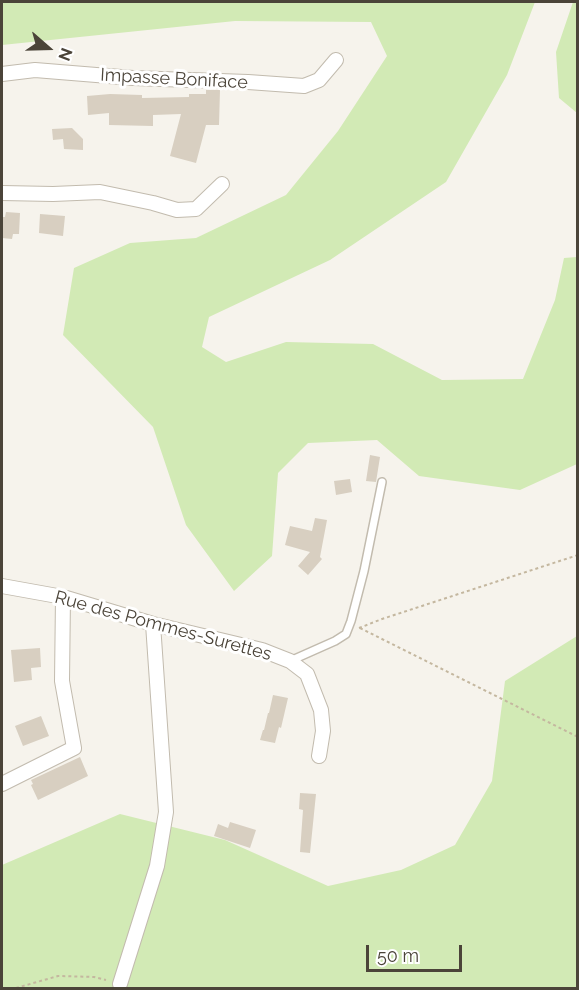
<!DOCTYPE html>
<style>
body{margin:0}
#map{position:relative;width:579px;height:990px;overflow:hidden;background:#f6f3ec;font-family:Raleway,sans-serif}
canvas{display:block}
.frame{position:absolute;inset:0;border:3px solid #4b4439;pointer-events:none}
.north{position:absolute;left:18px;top:18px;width:60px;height:60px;-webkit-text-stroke:4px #fff;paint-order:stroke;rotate:110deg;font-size:16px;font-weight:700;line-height:24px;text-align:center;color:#4b4439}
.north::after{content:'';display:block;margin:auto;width:21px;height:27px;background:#4b4439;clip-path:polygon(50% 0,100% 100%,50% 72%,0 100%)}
.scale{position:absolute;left:366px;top:945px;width:96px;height:27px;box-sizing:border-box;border:3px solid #4b4439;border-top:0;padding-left:8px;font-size:18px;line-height:21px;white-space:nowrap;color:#4b4439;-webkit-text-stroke:4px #fff;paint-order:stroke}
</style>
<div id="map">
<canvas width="579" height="990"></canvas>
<div class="frame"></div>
<div class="north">N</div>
<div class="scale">50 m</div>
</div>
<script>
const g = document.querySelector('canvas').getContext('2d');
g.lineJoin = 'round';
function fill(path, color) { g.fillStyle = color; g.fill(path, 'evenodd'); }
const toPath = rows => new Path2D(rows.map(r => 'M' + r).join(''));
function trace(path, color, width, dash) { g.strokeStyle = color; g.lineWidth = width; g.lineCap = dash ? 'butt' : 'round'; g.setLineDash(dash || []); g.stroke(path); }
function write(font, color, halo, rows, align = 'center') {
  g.font = font + ' Raleway,sans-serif'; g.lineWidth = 6; g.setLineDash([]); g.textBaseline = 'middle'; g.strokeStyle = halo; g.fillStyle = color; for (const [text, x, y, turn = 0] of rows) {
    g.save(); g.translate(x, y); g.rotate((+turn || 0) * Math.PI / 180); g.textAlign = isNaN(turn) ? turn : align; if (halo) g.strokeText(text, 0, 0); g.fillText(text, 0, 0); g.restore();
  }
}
fill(toPath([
 [2,2,535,2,507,75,446,182,330,260,209,317,202,347,226,362,286,342,373,344,442,380,523,379,555,300,564,258,577,257,577,464,520,490,419,476,377,440,308,443,278,473,272,556,234,591,186,525,153,427,63,335,74,268,130,243,196,238,286,195,338,131,387,56,371,22,235,21,2,45],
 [573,2,578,2,577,113,559,98,556,52],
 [577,636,577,988,2,988,2,865,120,814,225,840,328,886,401,870,455,845,492,781,505,681]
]), '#d2eab5');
fill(toPath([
 [206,90,220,90,219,125,206,125,196,163,170,156,181,114,153,115,153,126,109,125,109,113,88,115,87,96,110,94,142,95,142,98,189,97,189,94,206,94],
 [72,128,83,139,83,150,64,149,63,139,53,140,52,129],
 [6,212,20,213,19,234,13,234,12,239,2,238,2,217,5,217],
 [40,214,65,216,63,236,39,233],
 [370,455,380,457,376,482,366,481],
 [350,479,352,492,336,495,334,481],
 [315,518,327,520,320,557,322,559,308,575,298,566,310,552,285,545,290,526,312,531],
 [40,648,41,667,31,668,32,680,14,682,11,650],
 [273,695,288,698,281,728,279,727,275,743,260,740,263,730,264,730,268,713,269,713],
 [41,716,49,736,23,746,15,726],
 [80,757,88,776,38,800,31,785,33,784,31,780],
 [300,793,316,794,310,853,300,852,303,810,299,809],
 [230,822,256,830,250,848,214,836,218,824,228,828]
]), '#d8cfc1');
const lane = toPath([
 [290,661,335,641,346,634,351,621,364,571,382,482]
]);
const street = toPath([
 [2,74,35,70,133,78,248,82,304,86,319,80,336,60],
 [2,193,53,194,100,192,153,203,177,210,196,209,222,184],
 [2,586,63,597,153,624,262,650,290,661,307,674,321,710,323,731,319,756],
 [2,784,74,748,62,681,63,597],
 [120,984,157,866,166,812,153,624]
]);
trace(lane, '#c2bbae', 10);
trace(street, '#c2bbae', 16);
trace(toPath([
 [359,628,382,619,578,555],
 [360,628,578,737],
 [16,988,58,976,94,977,106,980]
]), '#c4b79f', 2, [3, 3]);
trace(lane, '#fff', 7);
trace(street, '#fff', 14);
write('18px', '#4b4439', '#fff', [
 ["Impasse Boniface",174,79,3],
 ["Rue des Pommes-Surettes",163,626,15]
]);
</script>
